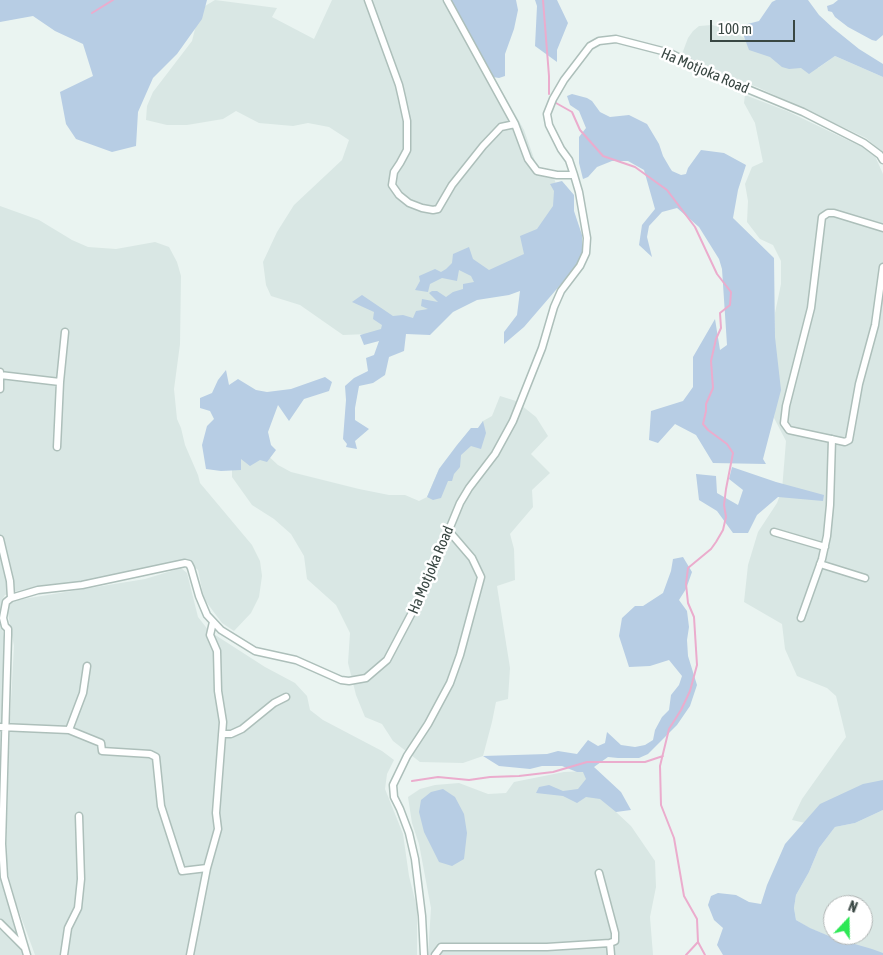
<!DOCTYPE html>
<style>
body{margin:0}
#map{position:relative;width:883px;height:955px;overflow:hidden;background:#eaf4f1;font-family:"Asap Condensed",sans-serif}
canvas{display:block}
.north{position:absolute;left:823px;top:895px;width:50px;height:50px;box-sizing:border-box;background:#fff;border:1px solid #b0b5b4;border-radius:50%;rotate:21deg;font-size:14px;font-weight:700;line-height:20px;text-align:center;color:#394743}
.north::after{content:'';display:block;margin:auto;width:18px;height:22px;background:#2de855;clip-path:polygon(50% 0,100% 100%,50% 72%,0 100%)}
.scale{position:absolute;left:710px;top:20px;width:85px;height:22px;box-sizing:border-box;border:2px solid #394743;border-top:0;padding-left:6px;font-size:15px;line-height:18px;white-space:nowrap;color:#394743;-webkit-text-stroke:4px #fff;paint-order:stroke}
</style>
<div id="map">
<canvas width="883" height="955"></canvas>
<div class="north">N</div>
<div class="scale">100 m</div>
</div>
<script>
const g = document.querySelector('canvas').getContext('2d');
g.lineJoin = 'round';
function fill(path, color) { g.fillStyle = color; g.fill(path, 'evenodd'); }
const toPath = rows => new Path2D(rows.map(r => 'M' + r).join(''));
function trace(path, color, width, dash) { g.strokeStyle = color; g.lineWidth = width; g.lineCap = dash ? 'butt' : 'round'; g.setLineDash(dash || []); g.stroke(path); }
function write(font, color, halo, rows, align = 'center') {
  g.font = font + ' "Asap Condensed",sans-serif'; g.lineWidth = 5; g.setLineDash([]); g.textBaseline = 'middle'; g.strokeStyle = halo; g.fillStyle = color; for (const [text, x, y, turn = 0] of rows) {
    g.save(); g.translate(x, y); g.rotate((+turn || 0) * Math.PI / 180); g.textAlign = isNaN(turn) ? turn : align; if (halo) g.strokeText(text, 0, 0); g.fillText(text, 0, 0); g.restore();
  }
}
fill(toPath([
 [215,0,277,8,272,17,314,39,332,0,451,0,524,130,536,164,534,172,548,177,554,178,563,205,541,255,394,333,343,335,300,305,271,296,266,285,263,262,277,232,294,205,342,160,349,140,329,127,308,123,293,126,259,123,236,111,223,119,187,125,167,125,146,120,147,106,153,92,192,41,200,9],
 [712,25,730,30,760,47,818,68,835,56,883,77,883,153,866,138,757,87,729,77,682,54,688,38,693,31,699,26],
 [745,95,787,111,864,148,875,156,883,174,883,793,823,827,792,820,802,799,846,737,836,696,827,688,797,676,785,649,782,624,744,602,748,565,758,532,777,503,782,490,786,441,774,418,777,395,773,370,775,313,781,284,781,261,773,245,760,239,747,222,748,201,745,184,752,167,763,162,755,123,744,103],
 [0,206,39,220,72,240,88,247,116,249,155,242,169,247,177,262,181,276,180,344,174,389,177,419,181,428,185,445,198,475,200,483,252,545,260,561,262,576,259,597,251,613,234,631,222,623,204,599,198,570,185,559,76,583,45,585,17,591,5,595,2,600,0,618,4,637,5,660,3,702,3,777,0,816],
 [500,396,516,401,536,417,548,436,531,454,550,473,532,490,533,507,510,534,514,549,515,580,497,586,510,668,508,699,496,702,492,722,483,756,463,763,420,762,393,741,382,724,365,717,356,695,348,663,350,633,336,605,307,579,304,556,291,534,274,519,252,505,232,477,232,462,263,451,278,465,291,472,359,489,389,495,405,495,419,501,427,497,439,469,471,428,478,428,483,421,492,416],
 [181,568,187,573,198,617,209,631,265,667,295,683,307,696,310,710,323,720,382,751,394,760,387,774,385,789,403,834,409,876,417,908,417,955,35,955,16,903,8,874,6,853,10,719,14,646,7,608,10,603,17,600,145,579],
 [586,771,611,797,616,812,631,826,655,861,656,887,650,917,653,955,428,955,431,908,419,844,412,823,408,797,420,789,435,785,459,783,488,794,506,793,514,782,564,772],
 [883,810,883,955,834,938,809,928,796,920,794,908,796,895,809,872,819,848,835,827,855,823],
 [833,905,863,905,863,935,833,935],
 [0,852,1,881,23,955,0,955]
]), '#d9e7e4');
fill(toPath([
 [0,0,207,0,202,19,177,54,153,78,138,112,136,146,112,152,76,139,66,124,60,92,93,76,83,44,55,31,33,16,0,22],
 [451,0,516,0,518,10,514,29,505,54,505,76,499,78,493,77],
 [535,0,557,0,568,23,557,50,557,62,535,46,537,6],
 [776,0,808,0,819,15,833,28,859,49,883,64,883,77,835,56,809,74,801,68,789,69,782,67,770,57,749,50,740,26,759,21,772,2],
 [838,0,883,0,883,35,876,41,872,40,848,27,835,17,832,12,828,11,827,6,833,4],
 [572,94,587,98,592,101,600,112,610,117,629,115,647,124,659,144,663,156,670,168,672,171,681,175,686,174,688,168,701,150,724,153,746,165,738,190,733,218,774,258,775,337,781,390,763,459,766,464,713,463,696,435,675,424,658,443,649,440,651,411,683,401,693,387,693,357,715,319,720,350,727,345,722,269,719,259,699,227,677,208,662,212,649,226,647,237,652,257,639,245,642,225,655,209,644,170,628,161,612,161,597,167,588,177,583,179,579,163,579,137,586,128,579,111,570,105,567,96],
 [562,181,574,195,574,211,582,235,582,253,574,269,524,327,504,344,504,332,517,315,520,291,509,295,477,300,453,312,430,335,406,334,404,351,389,357,385,375,373,383,359,386,355,408,355,420,369,429,355,441,357,449,346,447,347,444,343,439,346,400,345,386,354,378,368,371,366,358,374,355,379,341,364,345,360,335,381,329,382,325,373,319,374,312,352,302,362,295,393,316,403,315,413,318,416,311,428,309,421,306,422,299,438,302,429,293,432,291,437,291,446,297,453,292,463,289,463,284,474,282,471,276,459,270,457,281,442,278,430,284,428,292,415,290,420,281,419,276,435,269,441,272,446,269,452,263,453,254,469,247,473,259,489,270,524,254,520,236,537,229,553,206,554,191,550,184],
 [226,370,229,385,238,379,256,390,267,392,291,389,325,377,332,382,329,391,304,399,289,421,278,405,268,432,271,445,276,450,267,462,260,460,250,466,241,459,241,470,221,471,206,469,202,445,207,426,214,419,210,411,200,408,200,398,212,393,218,380],
 [483,421,486,433,481,449,471,446,461,455,460,467,454,474,452,481,448,481,441,498,433,500,427,497,439,469,457,445,471,428,478,428],
 [732,467,776,482,824,495,823,501,778,497,757,515,748,533,733,533,717,511,699,500,696,474,716,476,717,493,738,505,743,490,729,479],
 [683,557,692,572,686,589,679,600,687,611,689,627,687,640,688,656,697,685,690,706,677,725,648,754,639,758,618,758,608,757,594,767,621,792,631,810,616,812,600,799,586,797,577,803,563,796,536,793,539,787,549,785,563,791,578,789,586,779,583,772,577,772,562,766,542,766,530,769,499,766,483,756,547,754,558,751,577,754,588,740,598,746,605,743,607,732,621,745,635,747,645,745,653,740,655,730,662,717,669,710,671,695,679,685,682,676,669,660,650,666,629,667,619,636,622,618,635,606,643,606,663,593,671,571,673,559],
 [883,780,883,810,855,823,835,827,819,848,809,872,796,895,794,908,796,920,810,928,834,938,872,949,883,953,883,955,723,955,717,945,723,928,714,920,708,905,711,896,718,893,736,895,749,902,761,904,767,885,785,844,820,804,863,784],
 [443,789,455,797,464,814,467,833,464,859,452,866,439,862,424,832,419,812,421,800,431,792]
]), '#b7cde4');
trace(toPath([
 [543,0,549,76,549,94],
 [92,13,113,0],
 [556,103,572,112,580,130,603,156,635,167,667,190,695,227,717,274,731,292,730,305,720,313,721,328,716,339,711,361,713,388,706,404,706,411,703,424,708,430,727,444,733,453,726,489,724,505,726,517,723,530,716,542,711,549,688,568,686,584,688,603,694,617,697,665,690,691,681,710,669,729,660,766,661,805,674,838,684,896,697,919,698,942,705,955],
 [412,781,438,777,469,780,490,777,519,776,553,772,587,762,645,762,663,756],
 [686,955,698,942]
]), '#ebaccd', 2);
const minor = toPath([
 [368,0,399,85,402,98,407,121,407,150,400,163,394,172,392,185,399,195,409,203,422,208,433,210,438,209,452,185,483,146,501,127,515,124],
 [447,0,515,124,528,159,537,171,557,175,574,175],
 [883,228,834,213,828,213,822,217,811,308,786,406,784,423,789,430,845,442,849,440,859,384,875,325,883,267],
 [0,372,0,389],
 [0,375,60,382,65,332],
 [57,447,60,382],
 [774,532,825,547],
 [0,539,10,581,11,598],
 [820,564,865,578],
 [801,618,822,559,827,536,830,505,832,439],
 [0,727,69,730,101,743,102,751,150,754,156,757,161,806,182,871,207,868],
 [69,730,83,693,87,666],
 [222,734,231,734,242,729,274,703,286,697],
 [0,923,24,947],
 [610,943,611,955],
 [27,955,4,877,2,844,8,635,8,629,5,626,3,618,6,602,11,598,38,590,82,585,185,563,189,564,191,568,199,596,207,615,221,630,255,651,296,660,341,680,349,681,366,678,387,660,425,588,460,503,469,488,495,454,513,421,542,348,554,307,561,291,580,266,586,253,587,238,579,192,574,175,569,160,561,149,549,125,547,114,553,99,564,80,590,46,599,41,616,39,670,53,716,76,803,112,864,143,880,155,883,160],
 [64,955,68,928,78,908,81,879,79,816],
 [190,955,207,868,218,829,216,813,223,722,218,691,217,651,210,635,213,622],
 [424,955,422,916,415,859,409,833,400,809,394,797,393,785,407,756,428,724,450,683,460,655,481,577,472,558,448,530],
 [435,955,441,947,547,947,610,943,615,941,615,933,599,873]
]);
trace(minor, '#adbfba', 9);
trace(minor, '#fff', 6);
write('15px', '#394743', '#fff', [
 ["Ha Motjoka Road",705,71,23],
 ["Ha Motjoka Road",431,570,-67]
]);
</script>
